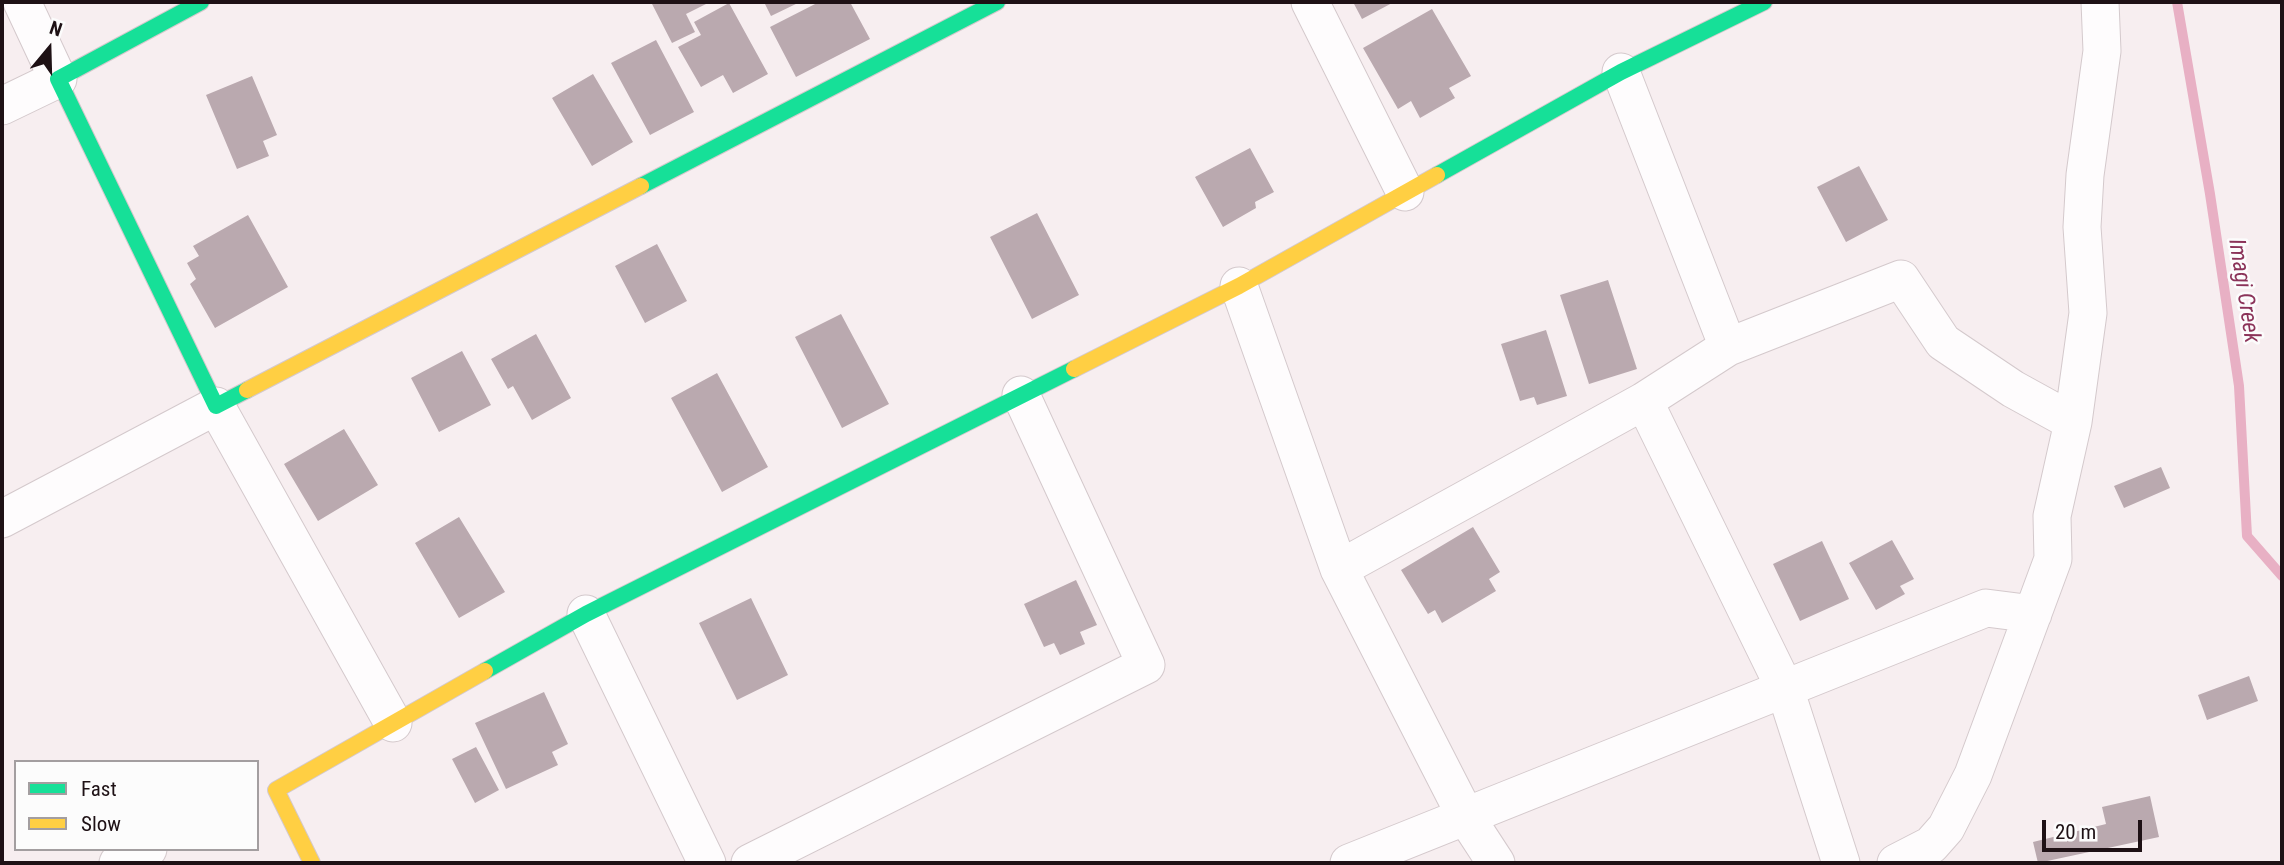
<!DOCTYPE html>
<style>
body{margin:0}
#map{position:relative;width:2284px;height:865px;overflow:hidden;background:#f7eef0;font-family:"Roboto Condensed",sans-serif}
canvas{display:block}
.frame{position:absolute;inset:0;border:4px solid #1e1115;pointer-events:none}
.legend{position:absolute;left:14px;top:760px;width:245px;height:91px;box-sizing:border-box;background:#fcfcfc;border:2px solid #a39ea0;margin:0;padding:9px 12px;list-style:none;font-size:21px;color:#1e1115}
.legend li{display:flex;align-items:center;gap:14px;height:35px}
.legend b{width:35px;border:2px solid #a39ea0}
.north{position:absolute;left:14px;top:14px;width:70px;height:70px;-webkit-text-stroke:5px #fcfcfc;paint-order:stroke;rotate:19deg;font-size:19px;font-weight:700;line-height:28px;text-align:center;color:#1e1115}
.north::after{content:'';display:block;margin:auto;width:24px;height:32px;background:#1e1115;clip-path:polygon(50% 0,100% 100%,50% 72%,0 100%)}
.scale{position:absolute;left:2042px;top:820px;width:100px;height:32px;box-sizing:border-box;border:4px solid #1e1115;border-top:0;padding-left:9px;font-size:21px;line-height:24px;white-space:nowrap;color:#1e1115;-webkit-text-stroke:5px #fcfcfc;paint-order:stroke}
</style>
<div id="map">
<canvas width="2284" height="865"></canvas>
<div class="frame"></div>
<ul class="legend">
<li><b style="height:9px;background:#16e098"></b>Fast</li>
<li><b style="height:9px;background:#ffcf43"></b>Slow</li>
</ul>
<div class="north">N</div>
<div class="scale">20 m</div>
</div>
<script>
const g = document.querySelector('canvas').getContext('2d');
g.lineJoin = 'round';
const toPath = rows => new Path2D(rows.map(r => 'M' + r).join(''));
function trace(path, color, width, dash) { g.strokeStyle = color; g.lineWidth = width; g.lineCap = dash ? 'butt' : 'round'; g.setLineDash(dash || []); g.stroke(path); }
function fill(path, color) { g.fillStyle = color; g.fill(path, 'evenodd'); }
function write(font, color, halo, rows, align = 'center') {
  g.font = font + ' "Roboto Condensed",sans-serif'; g.lineWidth = 5; g.setLineDash([]); g.textBaseline = 'middle'; g.strokeStyle = halo; g.fillStyle = color; for (const [text, x, y, turn = 0] of rows) {
    g.save(); g.translate(x, y); g.rotate((+turn || 0) * Math.PI / 180); g.textAlign = isNaN(turn) ? turn : align; if (halo) g.strokeText(text, 0, 0); g.fillText(text, 0, 0); g.restore();
  }
}
trace(toPath([
 [2177,2,2210,194,2239,386,2247,536,2282,576]
]), '#e8b0c4', 10);
fill(toPath([
 [651,2,710,2,686,14,695,32,672,43],
 [764,2,800,2,771,16],
 [819,2,850,2,870,39,796,77,770,27],
 [1353,2,1394,2,1362,19],
 [729,3,768,74,733,93,723,75,701,87,678,47,701,35,694,22],
 [1432,9,1471,76,1449,88,1455,98,1420,118,1411,101,1398,109,1363,48],
 [656,40,694,112,650,135,611,63],
 [593,74,633,142,592,166,552,98],
 [252,76,277,135,263,141,269,156,237,169,206,95],
 [1250,148,1274,192,1255,202,1256,208,1223,227,1195,177],
 [1859,166,1888,220,1846,242,1817,187],
 [1037,213,1079,295,1032,319,990,237],
 [248,215,288,287,215,328,190,284,196,279,187,263,199,256,193,246],
 [657,244,687,301,645,323,615,266],
 [1608,280,1637,369,1589,384,1560,295],
 [841,314,889,404,842,428,795,337],
 [1546,330,1567,396,1537,405,1534,397,1520,401,1501,344],
 [536,334,571,398,532,420,513,386,508,389,491,359],
 [462,351,491,405,439,432,411,378],
 [717,373,768,467,722,492,671,398],
 [344,429,378,485,318,521,284,464],
 [2161,467,2170,488,2124,508,2114,486],
 [459,517,505,592,459,618,415,543],
 [1473,527,1500,572,1489,579,1496,591,1442,623,1435,610,1428,614,1401,570],
 [1892,540,1914,579,1900,586,1905,594,1876,610,1849,563],
 [1822,541,1849,599,1800,621,1773,564],
 [1076,580,1097,625,1080,632,1085,644,1060,655,1054,643,1044,647,1024,604],
 [751,598,788,675,737,700,699,623],
 [2249,676,2258,701,2207,720,2198,695],
 [544,692,568,744,552,752,558,765,506,789,475,723],
 [476,747,499,790,475,803,452,759],
 [2150,796,2159,837,2038,863,2033,842,2106,824,2102,807]
]), '#baa9af');
const street = toPath([
 [1310,2,1405,192],
 [1621,72,1728,347,1644,401],
 [2,106,58,79,22,2],
 [1239,286,1339,569,1466,817,1496,863],
 [1728,347,1901,279,1943,342,2013,389,2073,422],
 [2,519,216,406,393,723],
 [1339,569,1644,401,1785,689,1841,863],
 [586,614,707,863],
 [118,863,148,849],
 [750,863,1146,665,1021,395],
 [1349,863,1986,608,2033,614],
 [1896,863,1931,845,1946,828,1973,775,2053,559,2052,516,2073,422,2088,313,2082,227,2085,175,2102,51,2100,2]
]);
const fast = toPath([
 [201,2,58,79,216,406,247,390],
 [1437,175,1621,72,1764,2],
 [641,186,997,2],
 [485,671,586,614,1074,369]
]);
const slow = toPath([
 [1074,369,1239,286,1437,175],
 [247,390,641,186],
 [312,863,276,790,485,671]
]);
trace(street, '#d4c9cc', 39);
trace(fast, '#d4c9cc', 18);
trace(slow, '#d4c9cc', 18);
trace(street, '#fefcfd', 37);
trace(fast, '#16e098', 16);
trace(slow, '#ffcf43', 16);
write('italic 23px', '#8b3359', '#fcfcfc', [
 ["Imagi Creek",2243,291,81]
]);
</script>
